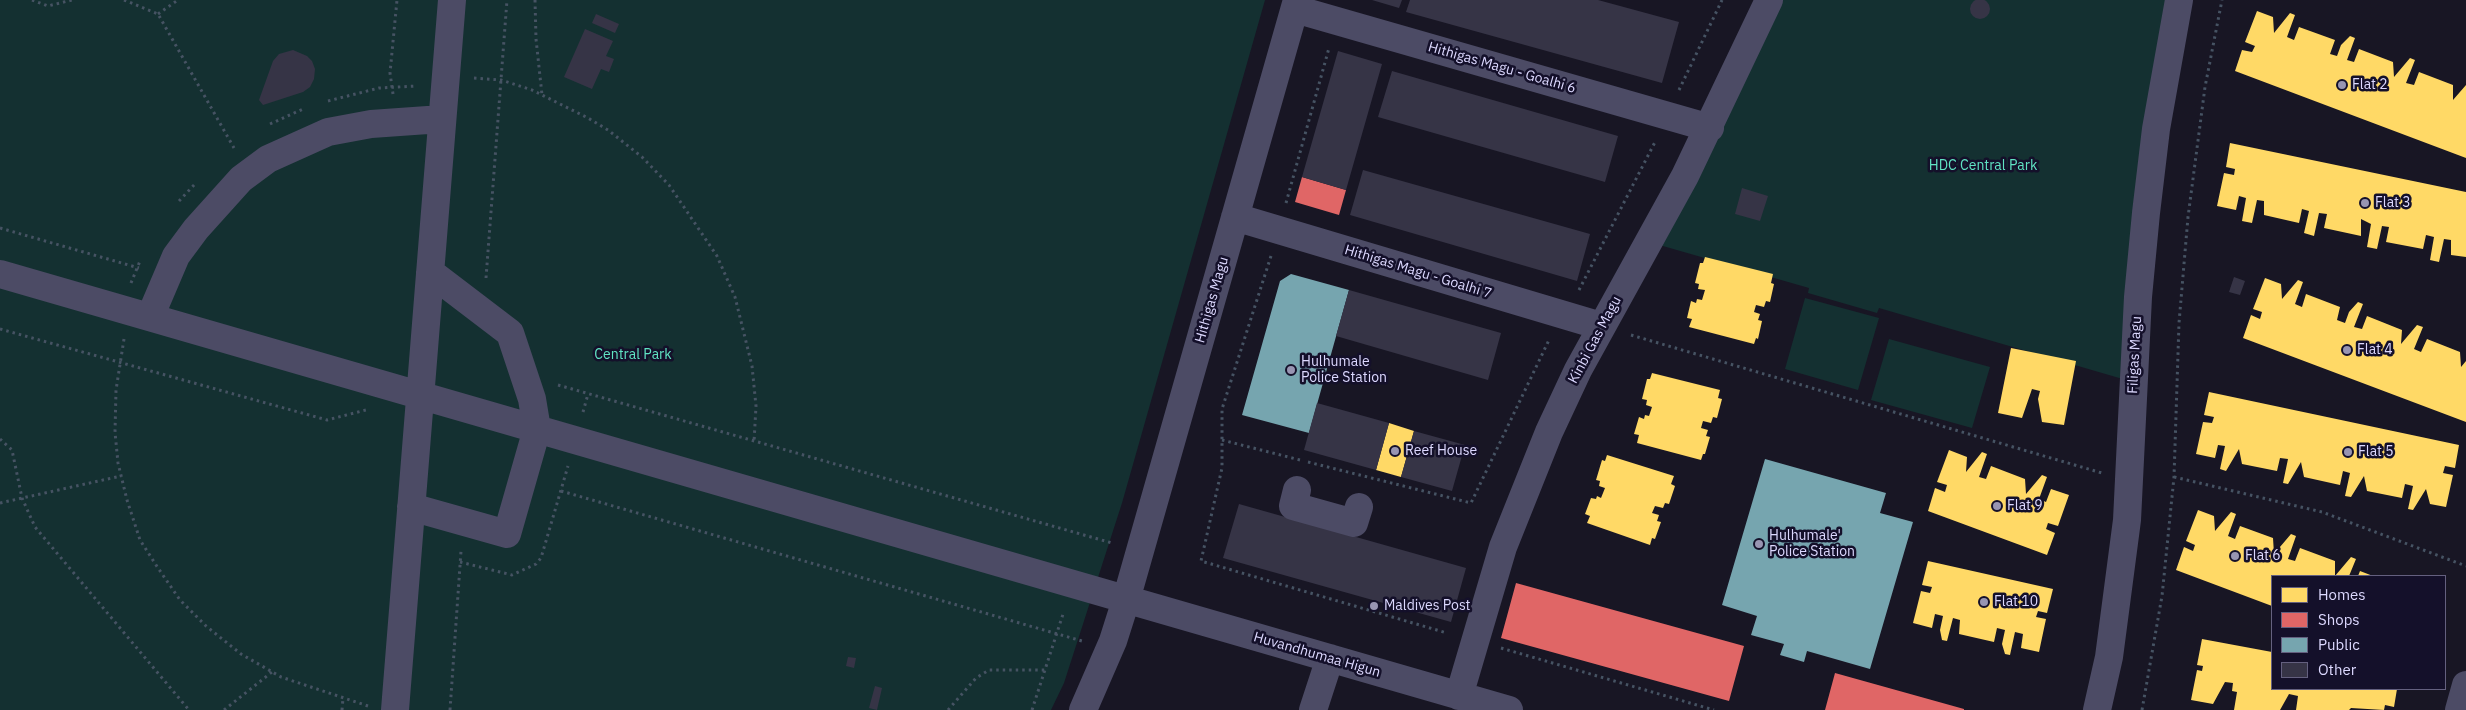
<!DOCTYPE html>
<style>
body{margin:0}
#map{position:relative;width:2466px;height:710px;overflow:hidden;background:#181624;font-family:"IBM Plex Sans",sans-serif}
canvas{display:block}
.legend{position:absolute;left:2271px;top:575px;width:175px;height:115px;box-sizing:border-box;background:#14102a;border:1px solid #64607f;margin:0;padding:6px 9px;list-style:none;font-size:15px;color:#ddd9ff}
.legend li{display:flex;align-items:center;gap:10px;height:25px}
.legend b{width:25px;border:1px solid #64607f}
</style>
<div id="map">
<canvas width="2466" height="710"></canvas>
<ul class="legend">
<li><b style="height:14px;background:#ffd966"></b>Homes</li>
<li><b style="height:14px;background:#e06666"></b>Shops</li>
<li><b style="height:14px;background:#76a5af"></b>Public</li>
<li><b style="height:14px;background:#363446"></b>Other</li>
</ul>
</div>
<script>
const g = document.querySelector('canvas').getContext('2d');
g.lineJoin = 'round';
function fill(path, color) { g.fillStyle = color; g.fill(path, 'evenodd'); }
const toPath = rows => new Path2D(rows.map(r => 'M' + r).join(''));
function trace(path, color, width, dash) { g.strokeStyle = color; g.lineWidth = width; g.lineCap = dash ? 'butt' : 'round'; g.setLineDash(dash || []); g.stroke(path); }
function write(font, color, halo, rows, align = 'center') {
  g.font = font + ' "IBM Plex Sans",sans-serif'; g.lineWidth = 5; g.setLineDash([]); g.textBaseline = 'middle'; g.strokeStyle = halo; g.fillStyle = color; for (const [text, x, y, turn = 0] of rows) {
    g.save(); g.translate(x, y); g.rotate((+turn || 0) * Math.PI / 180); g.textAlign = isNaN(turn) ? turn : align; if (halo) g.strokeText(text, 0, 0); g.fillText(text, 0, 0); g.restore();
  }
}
fill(toPath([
 [0,0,1265,0,1122,503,1064,683,1051,710,0,710],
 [1769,0,2179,0,2133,382,1879,308,1877,313,1808,293,1809,288,1649,242],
 [1805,298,1879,318,1858,390,1785,369],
 [1889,339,1990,367,1972,428,1871,400]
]), '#143031');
fill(toPath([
 [2257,11,2273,17,2274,33,2290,13,2295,15,2287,37,2294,40,2299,27,2335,40,2330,54,2337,56,2341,45,2350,36,2355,38,2347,60,2354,62,2359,49,2393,62,2394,77,2410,58,2415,60,2406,83,2414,85,2419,72,2453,85,2453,100,2466,85,2466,158,2235,71,2242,50,2252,52,2255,46,2245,42],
 [2230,143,2466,192,2466,257,2451,255,2451,240,2444,239,2439,262,2430,260,2434,237,2426,235,2423,249,2386,242,2389,227,2382,226,2377,249,2367,247,2371,224,2361,219,2361,236,2324,228,2327,214,2319,213,2314,236,2304,233,2309,211,2302,209,2299,223,2264,215,2264,201,2257,200,2252,223,2242,221,2246,198,2239,196,2236,210,2217,206,2224,173,2234,175,2235,169,2226,167],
 [1705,257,1773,274,1771,283,1774,284,1770,302,1766,301,1764,307,1756,305,1754,312,1760,314,1758,320,1762,321,1758,339,1756,338,1754,344,1689,327,1692,319,1687,318,1691,301,1696,303,1697,299,1702,300,1705,290,1698,289,1699,284,1695,283,1700,263,1703,263],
 [2265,278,2281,284,2282,299,2298,280,2303,282,2295,304,2302,307,2306,294,2340,307,2337,320,2345,323,2349,312,2358,302,2363,304,2354,327,2362,329,2367,316,2402,330,2401,344,2417,325,2423,327,2414,349,2421,352,2427,339,2460,352,2461,367,2466,361,2466,422,2243,338,2251,315,2260,319,2262,312,2253,309],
 [2011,348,2076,361,2064,425,2042,422,2038,399,2040,391,2032,389,2022,418,1998,413],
 [1652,373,1720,390,1718,398,1722,399,1717,418,1713,417,1711,423,1703,421,1701,428,1708,430,1706,436,1710,437,1705,454,1703,454,1701,460,1637,443,1639,435,1634,434,1639,417,1644,419,1645,415,1649,416,1652,407,1646,405,1647,400,1642,399,1647,379,1650,379],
 [2209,392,2459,445,2455,468,2445,466,2443,473,2453,475,2446,507,2430,504,2426,489,2413,510,2408,509,2413,486,2405,484,2402,498,2367,491,2364,476,2351,497,2345,496,2350,473,2343,471,2340,485,2304,477,2301,462,2288,484,2283,483,2288,459,2280,458,2277,471,2242,464,2239,449,2226,471,2220,469,2225,446,2218,445,2215,458,2196,454,2203,422,2212,423,2214,417,2204,415],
 [1389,423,1414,431,1401,477,1376,470],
 [1949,450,1967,457,1966,472,1982,452,1987,454,1979,477,1986,479,1991,466,2025,479,2026,494,2042,475,2047,477,2039,499,2046,502,2051,489,2069,495,2058,526,2048,523,2046,529,2055,533,2047,555,1928,511,1935,488,1945,492,1947,485,1937,482],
 [1607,455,1674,476,1671,484,1675,486,1669,504,1665,503,1663,508,1655,506,1652,513,1659,515,1657,521,1661,522,1655,539,1652,538,1650,545,1587,523,1590,516,1585,514,1591,498,1596,499,1597,496,1601,498,1605,488,1599,486,1600,481,1596,480,1602,460,1605,461],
 [2198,510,2214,516,2215,531,2231,512,2236,514,2228,536,2235,539,2240,526,2273,538,2274,554,2291,534,2296,536,2288,559,2295,561,2300,548,2335,561,2335,576,2272,576,2272,606,2176,570,2184,547,2193,551,2195,545,2186,541],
 [2351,557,2356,559,2349,576,2335,576],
 [1928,561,2053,589,2047,613,2038,611,2036,617,2046,619,2039,652,2021,648,2023,634,2015,632,2010,655,2005,654,2002,644,2005,630,1997,628,1994,642,1959,634,1960,620,1953,618,1947,641,1942,640,1940,630,1943,616,1935,614,1932,628,1913,623,1921,591,1930,593,1932,587,1922,585],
 [2360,571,2373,576,2358,576],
 [2202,639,2272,652,2272,689,2397,689,2394,707,2385,705,2384,710,2351,708,2349,710,2296,710,2298,696,2289,694,2280,710,2234,710,2237,692,2232,691,2233,683,2225,682,2213,704,2191,700,2197,670,2202,671,2203,666,2197,665]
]), '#ffd966');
fill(toPath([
 [1302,177,1346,190,1339,215,1295,202],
 [1516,583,1744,646,1729,701,1501,638],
 [1835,673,1964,709,1964,710,1825,710]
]), '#e06666');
fill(toPath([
 [1291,274,1349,290,1309,433,1242,415,1280,281],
 [1765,459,1886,493,1880,513,1913,522,1870,669,1807,651,1804,662,1780,655,1784,644,1751,635,1757,616,1722,605]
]), '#76a5af');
fill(toPath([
 '1970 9a10 10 0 1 1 20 0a10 10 0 1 1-20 0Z',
 [1372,0,1402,0,1399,8],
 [1410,0,1598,0,1679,22,1662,83,1406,12],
 [596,14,619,24,615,33,592,23],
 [585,29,613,41,606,56,614,59,609,72,601,69,592,89,564,77],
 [293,50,307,56,312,61,315,69,314,79,310,87,303,92,263,105,259,100,273,61,279,54],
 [1338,51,1382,64,1346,190,1302,177],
 [1392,71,1618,136,1605,182,1378,117],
 [1363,170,1590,234,1577,281,1350,215],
 [1742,188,1768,196,1760,221,1735,214],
 [2234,277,2245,281,2240,295,2229,292],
 [1349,290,1501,333,1488,380,1336,336],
 [1317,403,1389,423,1376,470,1304,450],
 [1414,431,1465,445,1452,491,1401,477],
 [1239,504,1466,568,1451,622,1223,558],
 [848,657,856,658,854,668,846,666],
 [875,686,882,688,877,710,869,708]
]), '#363446');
trace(toPath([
 [32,0,48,6,72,0],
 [124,0,158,14,234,148],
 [535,0,536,39,542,95],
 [158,14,178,0],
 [474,78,501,80,532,90,588,118,608,130,642,157,669,185,717,256,735,297,752,366,756,406,754,442],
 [1679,90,1722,0],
 [393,94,390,73,397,0],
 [328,101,379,88,417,86],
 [270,124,303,109],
 [179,201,195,184],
 [1286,203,1329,48],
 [0,228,139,268],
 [1271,256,1222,409,1222,468,1201,561,1447,633],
 [486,278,507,0],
 [131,283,140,261],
 [1579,290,1655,142],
 [0,329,327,420,366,410],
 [1631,335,2102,473],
 [124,339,116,390,115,432,118,463,127,500,140,540,158,568,180,600,206,626,241,654,281,677,368,706],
 [558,385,1112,543],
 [583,412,588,394],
 [0,439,12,450,22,498,35,527,189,710],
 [1222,440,1300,460],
 [1308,462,1471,503,1549,340],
 [2174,477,2322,512,2466,566],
 [561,491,1082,641],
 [0,503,121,476],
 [460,562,512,575,536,564,541,558,568,466],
 [1501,648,1714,710],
 [224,710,272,672],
 [342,710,343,698],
 [450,710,461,551],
 [948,710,976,678,989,670,1045,670],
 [1032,710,1064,611],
 [2142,710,2162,596,2174,477,2179,323,2188,217,2205,87,2222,0]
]), '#465363', 3, [2.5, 4]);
trace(toPath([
 [1295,9,1710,128],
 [1235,217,1601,326],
 [0,274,1509,710],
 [150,317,176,256,196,229,241,179,268,159,328,132,371,124,442,119],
 [1297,490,1293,506,1354,523,1359,507],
 [411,507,507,534,537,429,532,399,510,333,430,272],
 [1459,696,1503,547,1549,432,1578,370,1685,176,1769,0],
 [395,710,452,0],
 [1083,710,1113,641,1126,600,1297,0],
 [1313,710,1330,658],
 [2097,710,2109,657,2127,520,2138,297,2146,213,2156,129,2179,0],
 [2459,710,2466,685]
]), '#4c4b65', 28);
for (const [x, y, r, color] of [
 [2342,85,5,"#9895b2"],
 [2365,203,5,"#9895b2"],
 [2347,350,5,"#9895b2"],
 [1291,370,5,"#9895b2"],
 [1395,451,5,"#9895b2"],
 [2348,452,5,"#9895b2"],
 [1997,506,5,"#9895b2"],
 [1759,544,5,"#9895b2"],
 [2235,556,5,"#9895b2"],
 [1984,602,5,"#9895b2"],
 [1374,606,5,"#9895b2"]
]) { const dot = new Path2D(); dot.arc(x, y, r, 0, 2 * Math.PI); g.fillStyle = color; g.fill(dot); trace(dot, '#14102a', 2); }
write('14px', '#ddd9ff', '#14102a', [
 ["Hithigas Magu - Goalhi 6",1502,68,16],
 ["Hithigas Magu - Goalhi 7",1418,272,17],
 ["Hithigas Magu",1212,300,-74],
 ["Kinbi Gas Magu",1595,340,-62],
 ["Filigas Magu",2135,355,-87],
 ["Huvandhumaa Higun",1317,655,16]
]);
write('14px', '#ddd9ff', '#14102a', [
 ["Flat 2",2352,85],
 ["Flat 3",2375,203],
 ["Flat 4",2357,350],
 ["Hulhumale",1301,362],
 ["Police Station",1301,378],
 ["Reef House",1405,451],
 ["Flat 5",2358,452],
 ["Flat 9",2007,506],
 ["Hulhumale'",1769,536],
 ["Police Station",1769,552],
 ["Flat 6",2245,556],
 ["Flat 10",1994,602],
 ["Maldives Post",1384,606]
], 'left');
write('14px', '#60e4c3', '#14102a', [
 ["HDC Central Park",1983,166],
 ["Central Park",633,355]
]);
</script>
